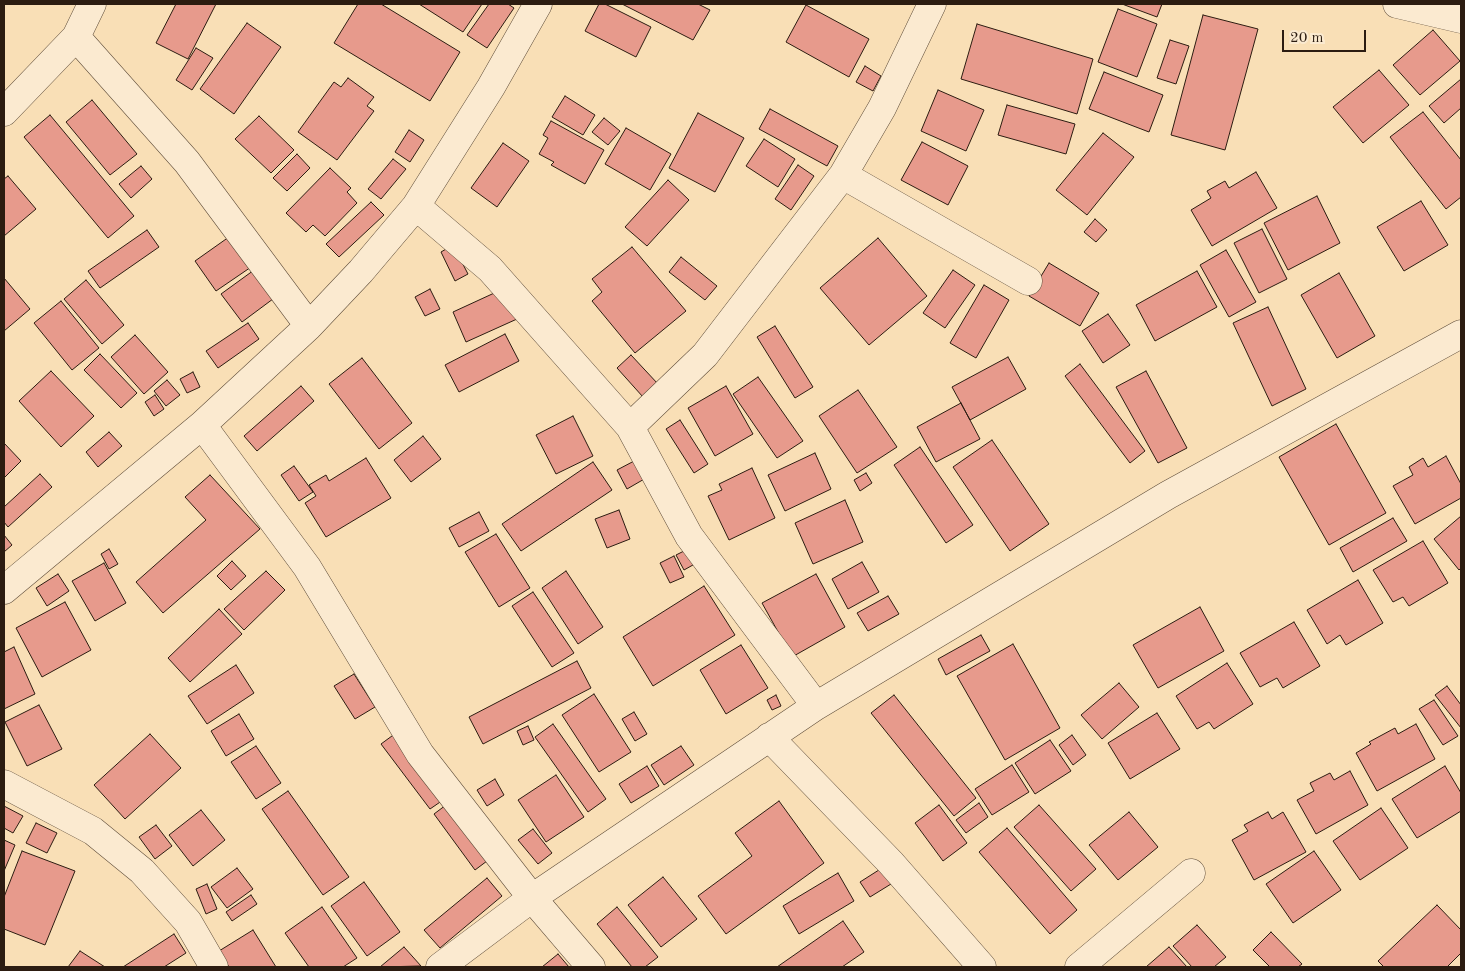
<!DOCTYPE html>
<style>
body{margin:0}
#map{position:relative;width:1465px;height:971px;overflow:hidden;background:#f9dfb6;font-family:"Old Standard TT",serif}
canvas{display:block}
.frame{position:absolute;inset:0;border:5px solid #2c1c11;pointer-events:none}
.scale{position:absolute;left:1282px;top:30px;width:84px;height:22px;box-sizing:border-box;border:2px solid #2c1c11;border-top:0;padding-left:6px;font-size:15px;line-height:18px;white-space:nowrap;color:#2c1c11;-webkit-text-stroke:4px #fbead0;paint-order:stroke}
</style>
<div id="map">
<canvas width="1465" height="971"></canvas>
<div class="frame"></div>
<div class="scale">20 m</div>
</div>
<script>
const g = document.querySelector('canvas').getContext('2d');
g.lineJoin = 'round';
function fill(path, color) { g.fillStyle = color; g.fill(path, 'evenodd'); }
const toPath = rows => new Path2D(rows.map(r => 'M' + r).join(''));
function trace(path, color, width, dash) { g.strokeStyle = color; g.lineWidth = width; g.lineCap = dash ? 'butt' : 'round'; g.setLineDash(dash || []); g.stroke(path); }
const building = toPath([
 [176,4,216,4,188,59,156,43,176,4],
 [358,4,381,4,460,52,430,101,334,43,358,4],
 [419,4,482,4,463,32,419,4],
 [489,4,508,4,514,8,487,48,467,35,489,4],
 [599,4,605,4,651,27,636,57,585,31,599,4],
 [622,4,698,4,710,10,693,40,622,4],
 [1122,4,1162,4,1157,17,1122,4],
 [806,5,869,39,849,77,786,42,806,5],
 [1118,9,1157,24,1137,77,1098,62,1118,9],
 [1203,15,1258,29,1225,150,1171,135,1203,15],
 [247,23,281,47,234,114,200,89,247,23],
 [977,24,1093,59,1077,114,961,79,977,24],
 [1433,30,1460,61,1420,95,1393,65,1433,30],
 [1170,40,1189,46,1176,84,1157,78,1170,40],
 [196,48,213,58,192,90,176,80,196,48],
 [865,66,881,76,873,91,856,82,865,66],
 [1379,70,1409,105,1363,143,1333,107,1379,70],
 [1104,72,1163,95,1149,132,1089,109,1104,72],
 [348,78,374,97,367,106,374,111,337,160,298,132,334,82,341,87,348,78],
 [1461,79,1461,108,1444,123,1429,106,1461,79],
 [938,90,984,110,966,151,921,131,938,90],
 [565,96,595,115,583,135,552,117,565,96],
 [92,100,137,154,110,175,66,122,92,100],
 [1007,105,1075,124,1066,154,998,135,1007,105],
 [770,109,838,146,827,166,759,129,770,109],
 [1423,112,1461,160,1461,197,1446,209,1390,137,1423,112],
 [698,113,744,138,715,192,669,168,698,113],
 [50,115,134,216,108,238,24,137,50,115],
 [259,116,294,150,271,173,235,139,259,116],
 [604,118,620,131,608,145,592,132,604,118],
 [551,121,604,150,585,184,551,165,554,162,539,154,548,138,543,135,551,121],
 [626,128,671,154,650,190,605,164,626,128],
 [409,130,424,140,410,162,395,152,409,130],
 [1103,133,1134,157,1087,215,1056,190,1103,133],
 [764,139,795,159,778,187,746,166,764,139],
 [922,142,968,166,948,205,901,180,922,142],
 [503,143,529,161,497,207,471,188,503,143],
 [297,154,310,168,287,191,273,178,297,154],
 [393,159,406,169,381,199,368,189,393,159],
 [798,165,814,176,791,210,775,199,798,165],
 [141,166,152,179,131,198,119,184,141,166],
 [330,168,351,188,347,192,357,203,325,236,313,225,306,232,286,213,330,168],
 [1256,172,1277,208,1212,246,1191,210,1211,198,1207,191,1225,181,1229,188,1256,172],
 [8,176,36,209,4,236,4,179,8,176],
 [668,180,689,200,647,246,625,227,668,180],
 [1317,196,1340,243,1288,270,1264,223,1317,196],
 [1421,201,1448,245,1404,271,1377,227,1421,201],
 [371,202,384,215,339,257,326,244,371,202],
 [1095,219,1107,230,1096,242,1084,232,1095,219],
 [1262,229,1287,279,1259,293,1234,243,1262,229],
 [147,230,159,247,100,288,88,271,147,230],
 [236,232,257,263,216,291,195,261,236,232],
 [878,238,927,296,869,345,820,288,878,238],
 [453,245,468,274,455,281,441,252,453,245],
 [632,247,686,311,635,353,592,301,602,292,592,279,632,247],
 [1226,250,1256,302,1229,317,1200,265,1226,250],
 [681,257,717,286,705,300,669,272,681,257],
 [1049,263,1099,293,1080,326,1029,296,1049,263],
 [261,265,281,293,242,322,221,294,261,265],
 [953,270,975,285,945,328,923,313,953,270],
 [1197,271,1217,307,1155,341,1136,305,1197,271],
 [1339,273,1375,336,1337,358,1301,295,1339,273],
 [4,278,30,309,4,331,4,278],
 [86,280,124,325,102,344,64,299,86,280],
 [984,285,1009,300,976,358,950,343,984,285],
 [430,289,440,309,425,316,415,297,430,289],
 [503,289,517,319,466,342,453,312,503,289],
 [61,301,99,348,72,370,34,323,61,301],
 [1268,307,1306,389,1272,406,1233,323,1268,307],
 [1108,314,1130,345,1103,363,1082,331,1108,314],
 [248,323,259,339,218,368,206,351,248,323],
 [775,326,813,387,795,398,757,337,775,326],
 [505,334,519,361,459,392,445,365,505,334],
 [135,335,168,372,144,394,111,357,135,335],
 [100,354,137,393,121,408,84,370,100,354],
 [631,355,658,384,643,397,617,368,631,355],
 [1008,357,1026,389,970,420,952,387,1008,357],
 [362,358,412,423,379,449,329,384,362,358],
 [1080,364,1145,451,1130,463,1065,376,1080,364],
 [51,371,94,416,61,447,19,401,51,371],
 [1146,371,1187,448,1158,463,1116,387,1146,371],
 [193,372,200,387,187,393,180,379,193,372],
 [758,377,803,441,777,458,733,394,758,377],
 [167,380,180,395,166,406,154,391,167,380],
 [301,386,314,401,257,451,244,436,301,386],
 [726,386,753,434,715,456,688,408,726,386],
 [858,390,897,447,857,473,819,416,858,390],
 [155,395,164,409,154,416,145,402,155,395],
 [961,403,980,439,936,462,917,427,961,403],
 [573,416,593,456,556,474,536,435,573,416],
 [680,420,708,464,694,473,666,429,680,420],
 [1336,424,1386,513,1329,545,1279,457,1336,424],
 [109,432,122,446,98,467,86,452,109,432],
 [423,436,441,459,411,482,394,460,423,436],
 [992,440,1049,524,1010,551,953,467,992,440],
 [4,443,21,461,4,478,4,443],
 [920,447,973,525,946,543,894,465,920,447],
 [815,453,831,489,785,511,768,475,815,453],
 [1446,456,1461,484,1461,498,1415,524,1393,486,1413,475,1409,467,1423,458,1428,467,1446,456],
 [366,458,391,498,326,537,305,503,316,496,309,485,326,475,329,481,366,458],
 [636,460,646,478,627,489,617,470,636,460],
 [593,462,612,490,521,551,502,524,593,462],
 [294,466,313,492,299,501,281,475,294,466],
 [752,468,775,518,729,540,708,496,722,490,719,484,752,468],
 [866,473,872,483,860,491,854,480,866,473],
 [40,474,52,487,8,527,4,522,4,507,40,474],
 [210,475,260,529,163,613,136,582,206,520,185,497,210,475],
 [845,500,863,542,813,564,795,523,845,500],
 [619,510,630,539,607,548,595,519,619,510],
 [479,512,489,531,459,547,449,528,479,512],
 [1461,516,1461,568,1459,570,1434,539,1461,516],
 [1393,518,1407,541,1353,572,1340,548,1393,518],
 [496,534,530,588,499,607,465,552,496,534],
 [4,535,12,545,4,552,4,535],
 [1423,541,1448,583,1409,606,1403,597,1393,602,1373,570,1423,541],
 [692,547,700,561,684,570,676,555,692,547],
 [109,549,118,564,109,569,101,554,109,549],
 [674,556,684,577,670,583,660,563,674,556],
 [232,561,246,576,231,590,217,576,232,561],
 [862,562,879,592,848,609,832,579,862,562],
 [104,563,126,603,95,621,72,581,104,563],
 [266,571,285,590,244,630,224,609,266,571],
 [566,571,603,627,578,644,542,588,566,571],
 [58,574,69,591,47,606,36,588,58,574],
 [816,574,845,627,792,657,762,603,816,574],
 [1358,580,1383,623,1346,645,1340,635,1327,644,1307,610,1358,580],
 [704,586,735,635,653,686,623,637,704,586],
 [533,592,574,653,552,667,512,606,533,592],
 [888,596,899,614,868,631,857,613,888,596],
 [65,602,91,650,42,677,16,628,65,602],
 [1200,607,1224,651,1158,688,1133,645,1200,607],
 [219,609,242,634,190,682,168,658,219,609],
 [1294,622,1320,666,1283,688,1277,678,1260,687,1240,653,1294,622],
 [981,635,990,651,946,675,938,659,981,635],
 [1013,644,1060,728,1005,760,957,676,1013,644],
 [741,645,768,688,726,714,700,670,741,645],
 [14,647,35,694,4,709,4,652,14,647],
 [577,661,591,688,483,744,469,717,577,661],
 [1227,663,1253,704,1214,729,1209,722,1197,729,1176,696,1227,663],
 [236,665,254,693,207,724,188,696,236,665],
 [354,674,375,707,355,719,334,686,354,674],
 [1119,683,1139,707,1102,739,1081,715,1119,683],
 [1447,686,1461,705,1461,728,1435,695,1447,686],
 [594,694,631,752,599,772,562,715,594,694],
 [776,695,781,706,772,710,767,700,776,695],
 [894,695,976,798,954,816,871,713,894,695],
 [1434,700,1458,736,1443,745,1419,709,1434,700],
 [39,705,62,749,27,766,5,722,39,705],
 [634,712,647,734,635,741,622,719,634,712],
 [1157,713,1180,749,1130,779,1108,743,1157,713],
 [239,714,254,739,226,756,211,731,239,714],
 [553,724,606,799,588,812,535,737,553,724],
 [1416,724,1435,759,1377,791,1356,753,1371,744,1369,742,1395,728,1398,734,1416,724],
 [528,726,534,740,523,745,517,731,528,726],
 [396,733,446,798,430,809,381,744,396,733],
 [150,734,181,768,125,819,94,785,150,734],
 [1072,735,1086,755,1073,765,1059,745,1072,735],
 [1050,740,1071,771,1035,794,1015,763,1050,740],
 [256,746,281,783,256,799,231,762,256,746],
 [681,746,694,765,664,785,651,765,681,746],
 [1012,765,1029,792,992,815,975,789,1012,765],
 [647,766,659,786,631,803,619,784,647,766],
 [1445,766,1461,793,1461,811,1417,838,1392,799,1445,766],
 [1350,771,1368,805,1316,834,1297,800,1314,791,1310,783,1330,773,1334,780,1350,771],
 [556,775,584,817,546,842,518,800,556,775],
 [495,779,504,795,487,806,477,790,495,779],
 [288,791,349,877,323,895,262,809,288,791],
 [779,801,824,863,726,934,698,896,752,856,735,833,779,801],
 [450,802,491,858,475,870,434,814,450,802],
 [979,803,988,817,966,833,956,820,979,803],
 [939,805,967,843,943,861,915,823,939,805],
 [1039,805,1096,869,1071,891,1014,827,1039,805],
 [4,806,23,816,13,833,4,828,4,806],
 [1381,808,1408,848,1360,880,1333,841,1381,808],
 [201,810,225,840,193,866,169,835,201,810],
 [1129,812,1158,847,1118,880,1089,845,1129,812],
 [1268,812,1272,819,1283,812,1306,852,1254,880,1232,840,1248,831,1244,825,1268,812],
 [36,823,57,833,47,853,26,843,36,823],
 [156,825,172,846,155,859,139,837,156,825],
 [1007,828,1077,910,1050,934,979,852,1007,828],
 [533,829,552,853,538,864,518,840,533,829],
 [4,840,15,845,4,871,4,840],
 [22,851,75,871,45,945,4,929,4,897,22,851],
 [1314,851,1341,890,1293,923,1266,884,1314,851],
 [237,868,253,889,227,908,211,887,237,868],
 [882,868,891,884,870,897,860,882,882,868],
 [838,873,854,901,799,934,783,906,838,873],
 [663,877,697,919,661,947,628,905,663,877],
 [487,878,502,896,440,948,424,930,487,878],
 [364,882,400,932,367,956,331,906,364,882],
 [207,884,217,909,206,914,196,889,207,884],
 [251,895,257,904,232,921,226,912,251,895],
 [1437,905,1461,930,1461,953,1447,967,1384,967,1378,961,1437,905],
 [322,907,357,958,343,967,309,967,285,933,322,907],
 [617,907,658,957,645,967,632,967,597,924,617,907],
 [843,921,864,952,842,967,777,967,843,921],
 [1197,925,1226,957,1214,967,1192,967,1173,946,1197,925],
 [253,930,276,967,229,967,219,951,253,930],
 [1271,932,1302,964,1298,967,1270,967,1253,950,1271,932],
 [174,934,186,953,164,967,123,967,174,934],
 [404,947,421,966,380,967,404,947],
 [1169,947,1187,967,1146,967,1169,947],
 [80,951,105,967,68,967,80,951],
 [558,954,569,967,542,967,558,954]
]);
fill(building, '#e79a8c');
trace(building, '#2c1c11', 1);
const minor = toPath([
 [1397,4,1461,19],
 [76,37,187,162,309,326],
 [4,112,76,37,92,4],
 [843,175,1028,281],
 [416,206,490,269,630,427,689,536,816,706],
 [202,425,307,567,420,754,532,898,591,967],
 [630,427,705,355,843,175,882,108,932,4],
 [4,590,202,425,309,326,361,271,416,206,491,87,538,4],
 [769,737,891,863,982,967],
 [4,784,93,831,142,871,188,922,214,967],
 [440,967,532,898,816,706,1168,495,1461,334],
 [1079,967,1191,873]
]);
trace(minor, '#5f4d3a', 29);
trace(minor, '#fbead0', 28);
</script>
